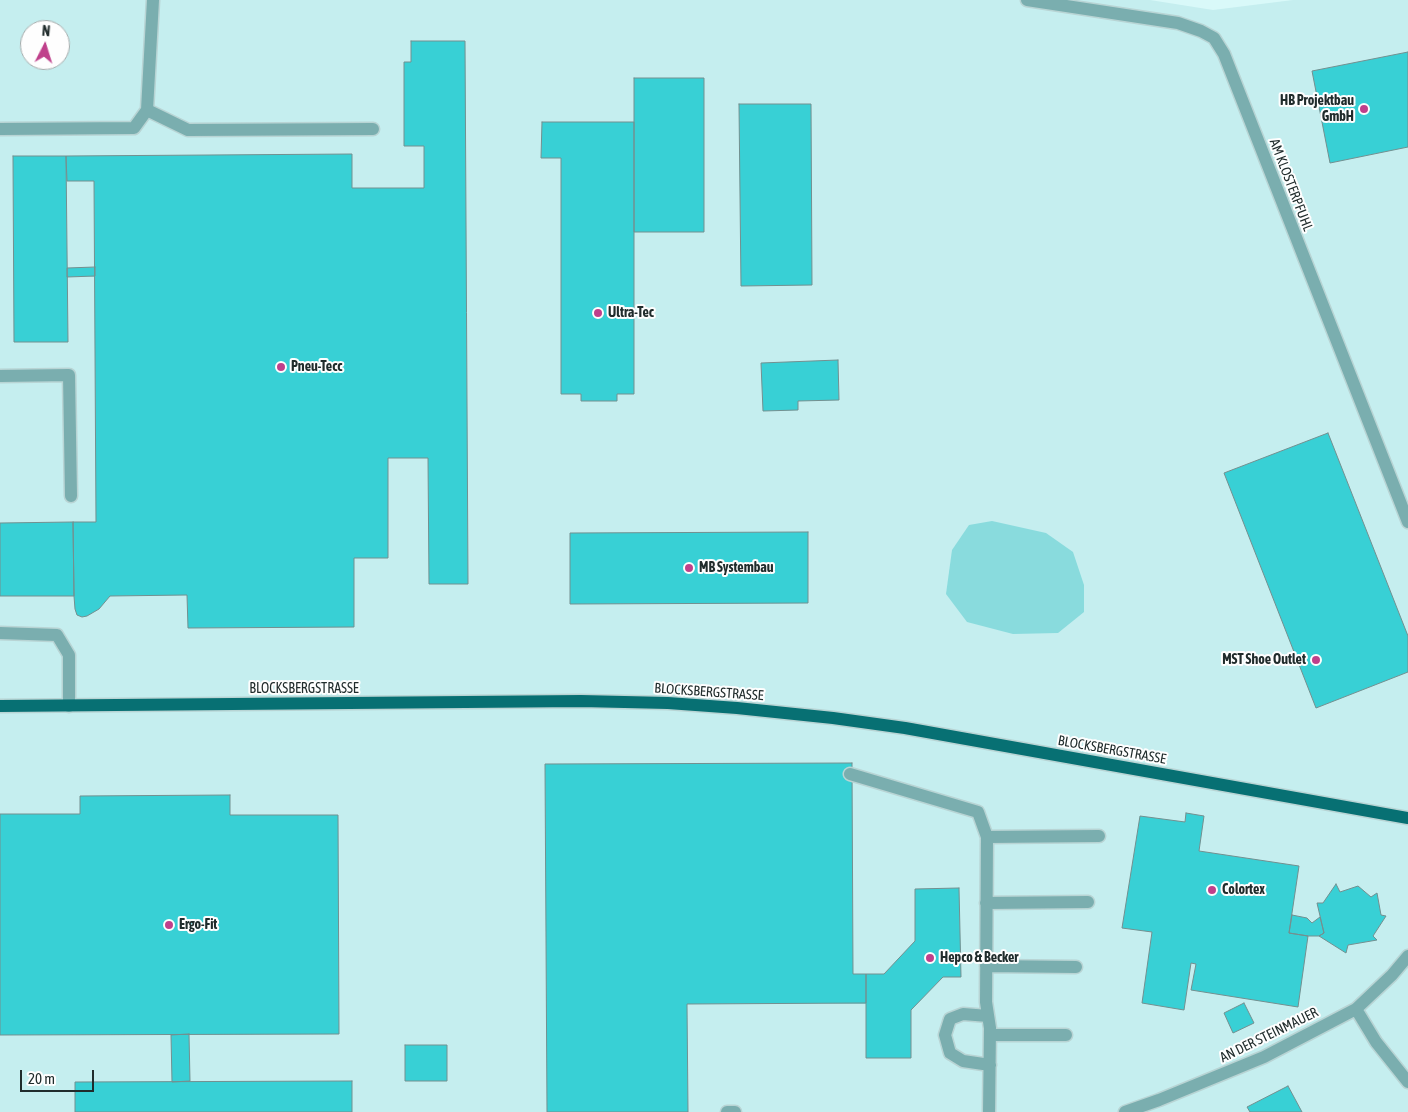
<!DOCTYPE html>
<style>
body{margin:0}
#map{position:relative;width:1408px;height:1112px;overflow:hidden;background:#d9f9f9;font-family:"Asap Condensed",sans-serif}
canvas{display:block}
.north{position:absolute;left:20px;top:20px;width:50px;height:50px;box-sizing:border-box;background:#fefefe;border:1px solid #a5aaaa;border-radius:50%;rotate:5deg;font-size:14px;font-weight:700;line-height:20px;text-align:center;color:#202c2c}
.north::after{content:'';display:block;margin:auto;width:18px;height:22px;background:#bf408b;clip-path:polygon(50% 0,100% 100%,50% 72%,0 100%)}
.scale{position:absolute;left:20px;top:1070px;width:74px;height:22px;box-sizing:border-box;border:2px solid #202c2c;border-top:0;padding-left:6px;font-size:15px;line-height:18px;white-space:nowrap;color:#202c2c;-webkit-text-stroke:4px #fefefe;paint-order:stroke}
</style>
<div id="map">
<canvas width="1408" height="1112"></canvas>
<div class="north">N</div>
<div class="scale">20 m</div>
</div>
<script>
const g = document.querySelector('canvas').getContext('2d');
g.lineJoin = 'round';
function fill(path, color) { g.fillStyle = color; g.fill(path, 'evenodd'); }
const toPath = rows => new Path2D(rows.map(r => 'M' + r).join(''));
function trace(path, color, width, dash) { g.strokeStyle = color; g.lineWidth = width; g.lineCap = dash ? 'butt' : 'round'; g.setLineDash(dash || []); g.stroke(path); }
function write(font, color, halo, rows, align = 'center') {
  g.font = font + ' "Asap Condensed",sans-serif'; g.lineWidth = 4; g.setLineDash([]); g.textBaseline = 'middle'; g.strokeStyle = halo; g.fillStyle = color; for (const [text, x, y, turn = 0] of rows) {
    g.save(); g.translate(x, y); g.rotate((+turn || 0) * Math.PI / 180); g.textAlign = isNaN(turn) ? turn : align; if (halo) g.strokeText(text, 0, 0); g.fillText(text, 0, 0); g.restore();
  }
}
fill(toPath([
 [0,0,1150,0,1213,10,1293,0,1408,0,1408,1112,0,1112],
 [30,30,60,30,60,60,30,60]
]), '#c5eeef');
fill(toPath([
 [992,521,1046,533,1073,552,1084,585,1084,612,1058,633,1013,634,967,622,946,594,952,550,969,525]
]), '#89dbdd');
const building = toPath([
 [411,41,465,41,468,584,429,584,428,458,388,458,388,558,354,558,354,627,188,628,187,595,110,596,99,609,87,616,82,617,77,615,75,609,74,596,73,522,96,522,94,181,67,181,66,156,352,154,352,188,424,188,424,146,404,146,404,62,411,62,411,41],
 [1408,52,1408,147,1330,163,1312,71,1408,52],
 [634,78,704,78,704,232,634,232,634,78],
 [739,104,811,104,812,285,741,286,739,104],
 [542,122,634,122,634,394,617,394,617,401,581,401,581,394,561,394,561,158,541,158,542,122],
 [13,156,66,156,68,342,14,342,13,156],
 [95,267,95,276,67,277,67,268,95,267],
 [838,360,839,400,798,401,798,410,763,411,761,363,838,360],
 [1328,433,1408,636,1408,672,1316,708,1224,473,1328,433],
 [73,522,74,596,0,596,0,523,73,522],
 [808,532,808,603,570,604,570,533,808,532],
 [852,763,853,974,866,974,866,1003,687,1004,688,1112,547,1112,545,764,852,763],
 [230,795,230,815,338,815,339,1034,0,1035,0,814,80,814,80,796,230,795],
 [1186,813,1204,816,1199,851,1299,866,1289,933,1308,936,1298,1007,1191,990,1196,964,1191,963,1184,1010,1142,1003,1152,932,1122,928,1140,816,1185,822,1186,813],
 [1336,884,1340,892,1358,886,1371,897,1377,893,1381,915,1386,916,1373,936,1377,940,1348,945,1346,953,1319,936,1324,933,1317,903,1323,903,1336,884],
 [959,888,961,977,943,977,911,1010,911,1058,866,1058,866,974,884,974,915,941,915,889,959,888],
 [1292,915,1307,918,1312,923,1320,917,1324,933,1319,936,1308,936,1289,933,1292,915],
 [1244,1003,1254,1023,1233,1033,1224,1013,1244,1003],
 [189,1034,190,1081,172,1082,171,1035,189,1034],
 [405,1045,447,1045,447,1081,405,1081,405,1045],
 [352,1081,352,1112,75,1112,75,1082,352,1081],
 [1288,1086,1302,1112,1250,1112,1247,1107,1288,1086]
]);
fill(building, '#38d0d5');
trace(building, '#739090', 1);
const minor = toPath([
 [1027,0,1178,23,1201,31,1214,38,1224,54,1408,522],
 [147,110,188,130,373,129],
 [0,129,134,128,147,110,153,0],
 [0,376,69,375,71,496],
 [0,633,57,635,69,655,69,706],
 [850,774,978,812,987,837,986,1002,990,1028,989,1112],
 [987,837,1099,836],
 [986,903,1088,902],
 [986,966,1076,967],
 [1356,1009,1376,1042,1408,1082],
 [988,1016,963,1014,950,1019,945,1035,950,1053,963,1061,990,1065],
 [990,1035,1066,1035],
 [727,1112,735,1112],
 [1125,1112,1159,1100,1264,1057,1356,1009,1392,975,1408,956]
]);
const major = toPath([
 [0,706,581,701,668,703,737,708,833,718,905,728,1408,818]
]);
trace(minor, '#b8d4d4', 15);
trace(major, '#b8d4d4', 15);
trace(minor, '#7aaeaf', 12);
trace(major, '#077073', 12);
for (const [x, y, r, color] of [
 [1364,109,5,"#bf408b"],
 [598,313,5,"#bf408b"],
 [281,367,5,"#bf408b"],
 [689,568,5,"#bf408b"],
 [1316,660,5,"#bf408b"],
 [1212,890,5,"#bf408b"],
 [169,925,5,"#bf408b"],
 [930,958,5,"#bf408b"]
]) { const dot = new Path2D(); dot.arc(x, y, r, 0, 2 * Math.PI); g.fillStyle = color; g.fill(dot); trace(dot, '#fefefe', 2); }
write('bold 14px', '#202c2c', '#fefefe', [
 ["HB Projektbau",1354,101,"right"],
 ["GmbH",1354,117,"right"],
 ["Ultra-Tec",608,313],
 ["Pneu-Tecc",291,367],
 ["MB Systembau",699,568],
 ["MST Shoe Outlet",1306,660,"right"],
 ["Colortex",1222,890],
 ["Ergo-Fit",179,925],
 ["Hepco & Becker",940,958]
], 'left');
write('14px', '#202c2c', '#fefefe', [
 ["AM KLOSTERPFUHL",1291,185,69],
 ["BLOCKSBERGSTRASSE",304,689],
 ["BLOCKSBERGSTRASSE",709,692,4],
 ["BLOCKSBERGSTRASSE",1112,750,10],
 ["AN DER STEINMAUER",1269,1035,-26]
]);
</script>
